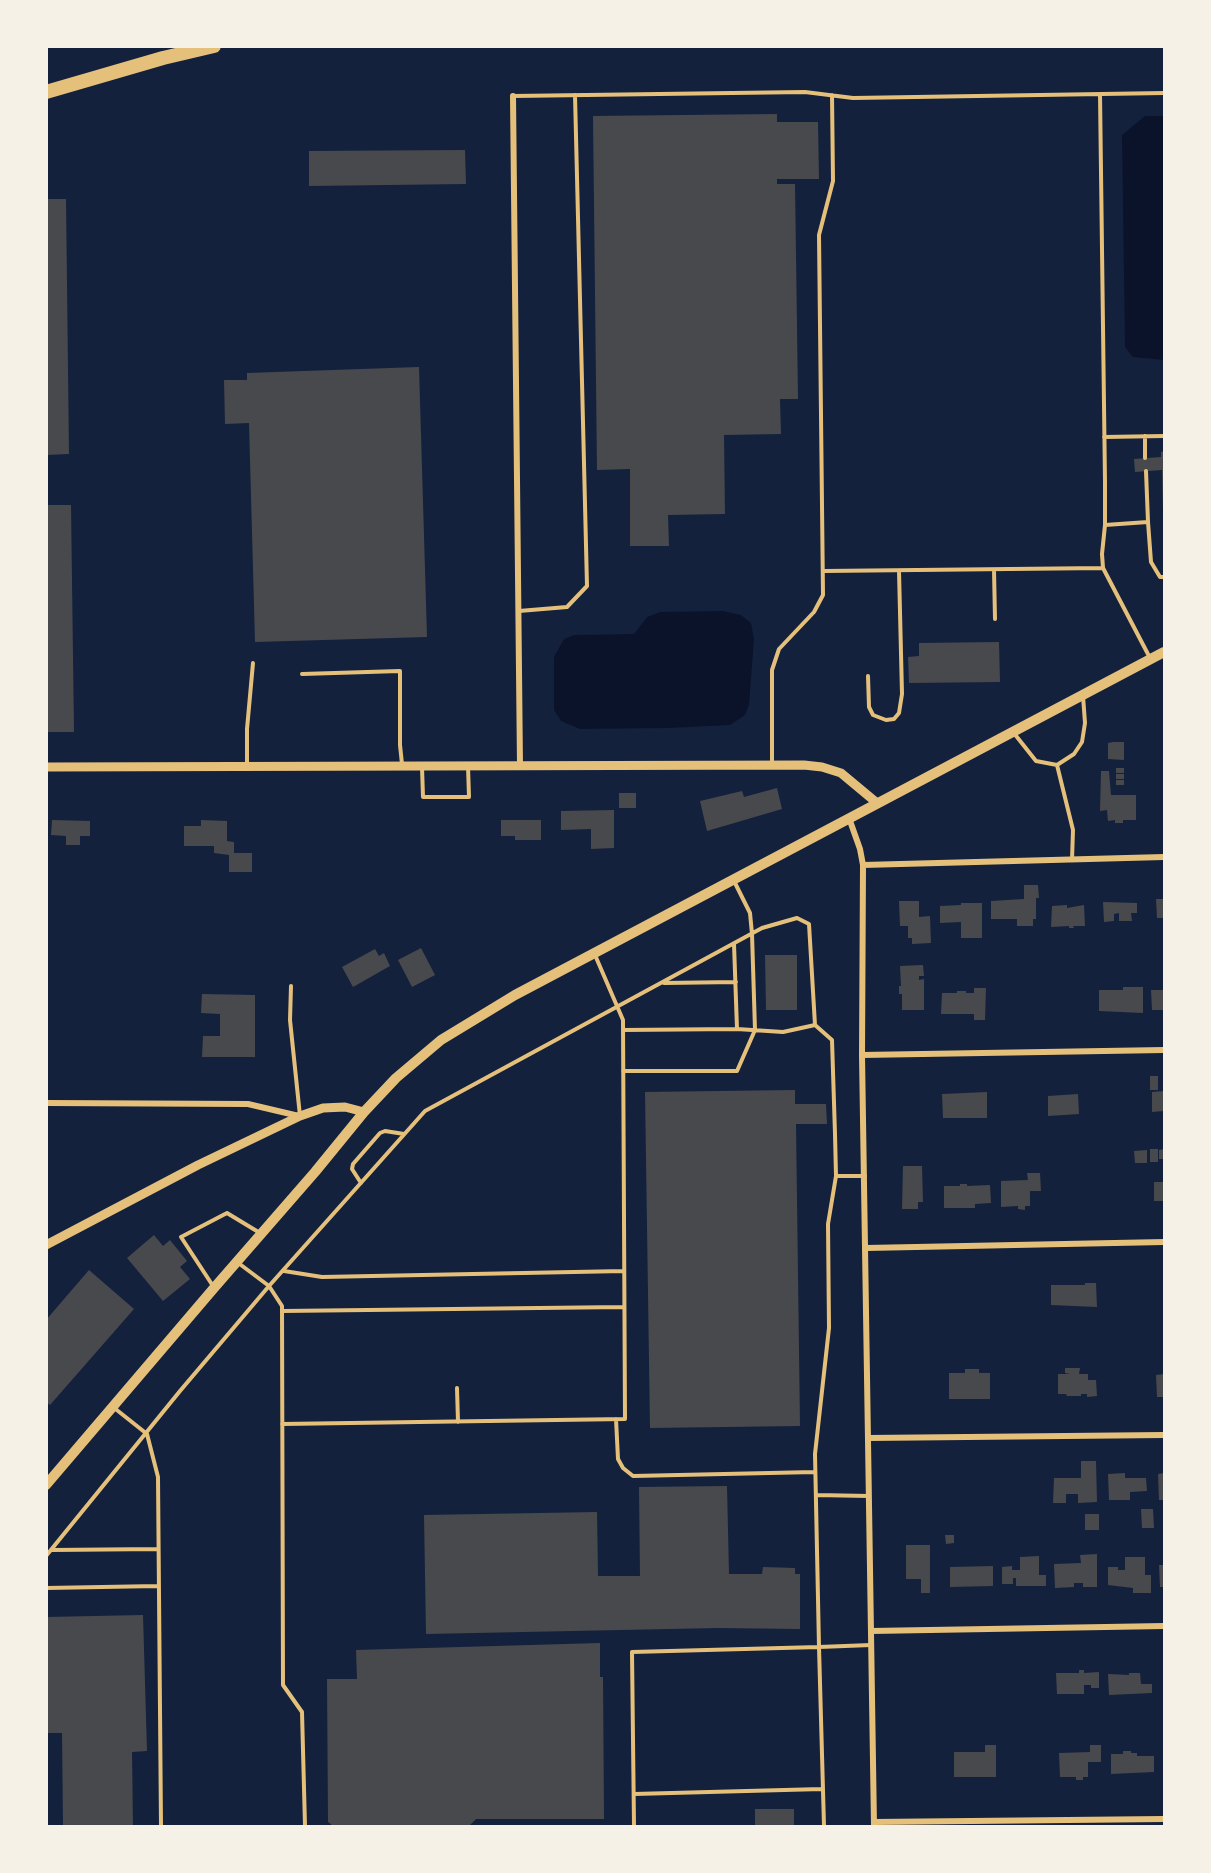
<!DOCTYPE html>
<style>
body{margin:0}
#map{position:relative;width:1211px;height:1873px;overflow:hidden;background:#14213d;font-family:"IBM Plex Sans",sans-serif}
canvas{display:block}
.frame{position:absolute;inset:0;border:48px solid #f6f1e7;pointer-events:none}
</style>
<div id="map">
<canvas width="1211" height="1873"></canvas>
<div class="frame"></div>
</div>
<script>
const g = document.querySelector('canvas').getContext('2d');
g.lineJoin = 'round';
function fill(path, color) { g.fillStyle = color; g.fill(path, 'evenodd'); }
const toPath = rows => new Path2D(rows.map(r => 'M' + r).join(''));
function trace(path, color, width, dash) { g.strokeStyle = color; g.lineWidth = width; g.lineCap = dash ? 'butt' : 'round'; g.setLineDash(dash || []); g.stroke(path); }
fill(toPath([
 [1145,116,1164,116,1164,360,1133,357,1125,347,1122,135],
 [723,611,741,615,751,623,754,639,749,705,745,715,730,725,668,728,580,729,561,721,554,710,554,657,564,639,574,635,634,634,647,617,660,612]
]), '#0b132b');
fill(toPath([
 [777,114,777,122,818,122,819,179,777,179,777,184,795,184,798,399,780,399,781,434,724,435,725,514,668,515,669,546,630,546,630,469,597,470,593,116],
 [465,150,466,184,309,186,309,151],
 [46,199,66,199,69,454,46,455],
 [419,367,427,637,255,642,249,423,225,424,224,380,247,380,247,373],
 [1164,451,1164,511,1163,511,1162,470,1135,472,1134,459,1161,457,1161,452],
 [46,505,71,505,74,732,46,732],
 [999,642,1000,682,909,683,908,657,919,656,919,643],
 [1113,742,1124,742,1124,760,1108,759,1108,743],
 [1116,768,1124,768,1124,773,1116,773],
 [1101,771,1109,771,1111,795,1136,795,1136,820,1123,820,1123,823,1115,823,1115,820,1108,821,1107,810,1100,811],
 [1116,774,1124,774,1124,779,1116,779],
 [1116,780,1124,780,1124,785,1116,785],
 [777,788,782,809,707,831,700,801,742,791,744,797],
 [619,793,636,793,636,808,619,808],
 [614,810,614,848,591,849,591,829,561,830,561,811],
 [52,820,90,821,90,836,80,836,80,845,66,845,66,836,51,835],
 [201,820,227,821,227,841,234,842,234,853,252,853,252,872,229,872,229,855,214,853,214,846,184,846,184,826,201,826],
 [501,820,541,820,541,840,515,840,515,836,501,836],
 [1024,885,1038,885,1039,898,1036,898,1036,919,1033,919,1033,926,1017,926,1017,919,991,919,991,901,1024,899],
 [1156,899,1164,899,1164,918,1157,918],
 [899,901,919,901,919,917,930,916,931,943,912,944,912,938,908,938,908,926,900,926],
 [1103,902,1137,903,1137,913,1131,913,1132,921,1119,921,1119,913,1114,914,1114,921,1104,922],
 [961,903,982,903,982,938,961,938,961,922,940,923,940,906,961,905],
 [1067,905,1067,908,1084,905,1085,926,1073,926,1074,928,1069,928,1069,926,1051,927,1052,906],
 [421,948,435,975,412,987,398,960],
 [375,949,379,956,384,953,390,966,353,987,342,967],
 [765,955,797,955,797,1010,766,1010],
 [923,965,924,976,919,976,919,980,924,979,924,1010,902,1010,902,994,899,994,899,986,901,986,900,966],
 [1123,987,1143,987,1143,1013,1099,1011,1099,990,1123,990],
 [974,988,986,988,985,1020,974,1020,974,1014,941,1014,942,993,957,993,957,991,966,991,966,993,974,993],
 [1151,990,1164,990,1164,1010,1152,1010],
 [202,994,255,995,255,1057,202,1057,203,1036,220,1036,220,1014,201,1013],
 [1150,1076,1158,1076,1158,1090,1150,1090],
 [795,1090,795,1104,826,1104,827,1124,796,1124,800,1426,650,1428,645,1092],
 [1164,1091,1164,1111,1152,1112,1152,1092],
 [987,1092,987,1118,943,1118,942,1094],
 [1078,1094,1079,1114,1048,1116,1048,1096],
 [1150,1149,1158,1149,1158,1162,1150,1162],
 [1164,1149,1164,1159,1159,1159,1159,1150],
 [1147,1150,1147,1163,1135,1163,1134,1151],
 [903,1166,922,1166,923,1202,918,1202,918,1209,902,1209],
 [1027,1173,1040,1173,1041,1191,1030,1191,1030,1206,1025,1206,1025,1210,1018,1209,1018,1206,1001,1207,1001,1181,1028,1180],
 [1154,1182,1164,1182,1164,1201,1154,1201],
 [960,1184,967,1184,967,1186,990,1185,991,1203,975,1204,975,1208,944,1208,944,1186,960,1186],
 [154,1235,163,1246,170,1240,187,1261,180,1267,190,1279,163,1301,127,1258],
 [89,1270,134,1309,50,1405,46,1402,46,1320],
 [1085,1283,1096,1283,1097,1307,1051,1305,1051,1285,1085,1285],
 [1065,1368,1080,1368,1079,1374,1088,1374,1088,1380,1096,1380,1097,1396,1087,1397,1087,1394,1081,1394,1081,1396,1067,1396,1066,1394,1058,1394,1058,1374,1070,1374,1065,1373],
 [965,1369,979,1369,979,1373,990,1373,990,1399,949,1399,949,1373,965,1373],
 [1164,1374,1164,1397,1157,1397,1156,1375],
 [1081,1461,1096,1461,1097,1502,1078,1503,1078,1494,1066,1494,1066,1503,1053,1503,1054,1478,1081,1478],
 [1125,1473,1125,1478,1146,1478,1147,1491,1130,1492,1130,1500,1109,1500,1108,1474],
 [1164,1473,1164,1500,1159,1500,1158,1474],
 [727,1486,729,1574,762,1574,763,1567,795,1568,795,1574,800,1574,800,1629,718,1628,426,1634,424,1515,597,1512,598,1576,640,1576,639,1487],
 [1141,1509,1153,1509,1154,1528,1142,1528],
 [1085,1514,1099,1514,1099,1530,1085,1530],
 [945,1535,954,1535,954,1543,946,1544],
 [906,1545,930,1545,930,1593,921,1593,921,1579,906,1579],
 [1097,1554,1097,1587,1083,1587,1083,1583,1074,1583,1074,1587,1055,1588,1054,1564,1081,1563,1080,1555],
 [1039,1556,1039,1575,1046,1575,1046,1586,1016,1586,1016,1578,1013,1578,1013,1584,1002,1584,1002,1567,1012,1566,1012,1570,1020,1570,1020,1557],
 [1125,1557,1145,1557,1145,1575,1151,1575,1151,1593,1133,1593,1133,1588,1108,1585,1108,1567,1118,1567,1118,1570,1125,1570],
 [1159,1565,1164,1565,1164,1587,1160,1587],
 [993,1566,993,1586,950,1587,950,1567],
 [143,1615,147,1751,132,1752,133,1826,63,1826,62,1733,46,1733,46,1617],
 [600,1643,600,1677,603,1677,604,1819,476,1819,469,1826,333,1826,328,1822,327,1679,357,1679,356,1650],
 [1079,1670,1084,1670,1084,1673,1099,1672,1099,1688,1091,1688,1091,1685,1084,1685,1084,1694,1057,1694,1056,1673,1079,1673],
 [1129,1673,1140,1673,1141,1684,1152,1684,1152,1693,1109,1695,1108,1674,1129,1675],
 [985,1745,996,1745,996,1777,954,1777,954,1752,985,1752],
 [1090,1745,1101,1745,1101,1762,1088,1762,1088,1777,1083,1777,1083,1780,1076,1780,1076,1777,1060,1777,1059,1753,1090,1752],
 [1123,1751,1131,1751,1131,1753,1137,1753,1137,1756,1154,1756,1154,1772,1111,1774,1111,1754,1123,1754],
 [755,1809,794,1809,794,1826,755,1826]
]), '#48494c');
trace(toPath([
 [1100,94,1105,482,1105,525,1102,554,1103,568,1150,658],
 [513,96,805,92,853,98,1164,93],
 [1145,436,1145,458],
 [1104,437,1164,436],
 [1146,471,1148,522],
 [1105,525,1148,522,1151,562,1160,577,1164,577],
 [994,570,995,619],
 [824,571,1103,568],
 [519,611,567,607,587,586,575,95],
 [302,674,400,671,400,745,402,764],
 [868,676,869,707,873,715,886,720,894,719,899,713,902,694,899,571],
 [1013,732,1036,761,1057,765],
 [772,765,772,670,779,649,814,612,823,595,819,235,833,181,832,95],
 [247,766,247,729,253,663],
 [422,767,423,797,469,797,468,766],
 [1072,860,1073,830,1057,765,1074,754,1082,742,1085,723,1083,696],
 [734,944,737,1029],
 [664,983,736,982],
 [291,986,290,1020,300,1116],
 [623,1030,737,1029,783,1032,815,1025],
 [623,1071,737,1071,755,1030,752,934,750,913,734,881],
 [836,1176,865,1176],
 [361,1183,352,1169,353,1164,380,1133,385,1131,404,1134],
 [237,1262,269,1286,282,1306,283,1685,302,1712,305,1826],
 [284,1271,322,1277,624,1271],
 [213,1286,181,1237,227,1213,260,1233],
 [282,1311,624,1307],
 [457,1388,458,1422],
 [113,1407,147,1434,158,1477,161,1826],
 [616,1419,618,1459,623,1468,633,1476,815,1472],
 [282,1424,625,1419,623,1020,595,955],
 [816,1495,869,1496],
 [52,1550,158,1549],
 [46,1556,180,1391,269,1286,425,1111,762,928,797,918,809,924,815,1025,832,1040,835,1134,836,1176,828,1224,829,1328,815,1454,819,1647,632,1652,634,1826],
 [46,1588,158,1586],
 [634,1794,822,1789],
 [824,1826,819,1647,871,1645]
]), '#e5c07b', 4);
trace(toPath([
 [513,96,520,766],
 [849,818,860,849,863,865,862,1055,874,1826],
 [863,865,1164,857],
 [862,1055,1164,1050],
 [46,1103,248,1104,299,1116],
 [866,1248,1164,1242],
 [868,1438,1164,1435],
 [871,1631,1164,1626],
 [874,1822,1164,1819]
]), '#e5c07b', 6);
trace(toPath([
 [46,767,804,765,822,767,841,773,877,803],
 [46,1245,198,1165,300,1116,323,1108,345,1107,364,1112]
]), '#e5c07b', 9);
trace(toPath([
 [46,1485,214,1288,315,1172,364,1112,396,1078,441,1040,515,995,1164,652]
]), '#e5c07b', 10);
trace(toPath([
 [46,92,163,58,214,46]
]), '#e5c07b', 14);
</script>
